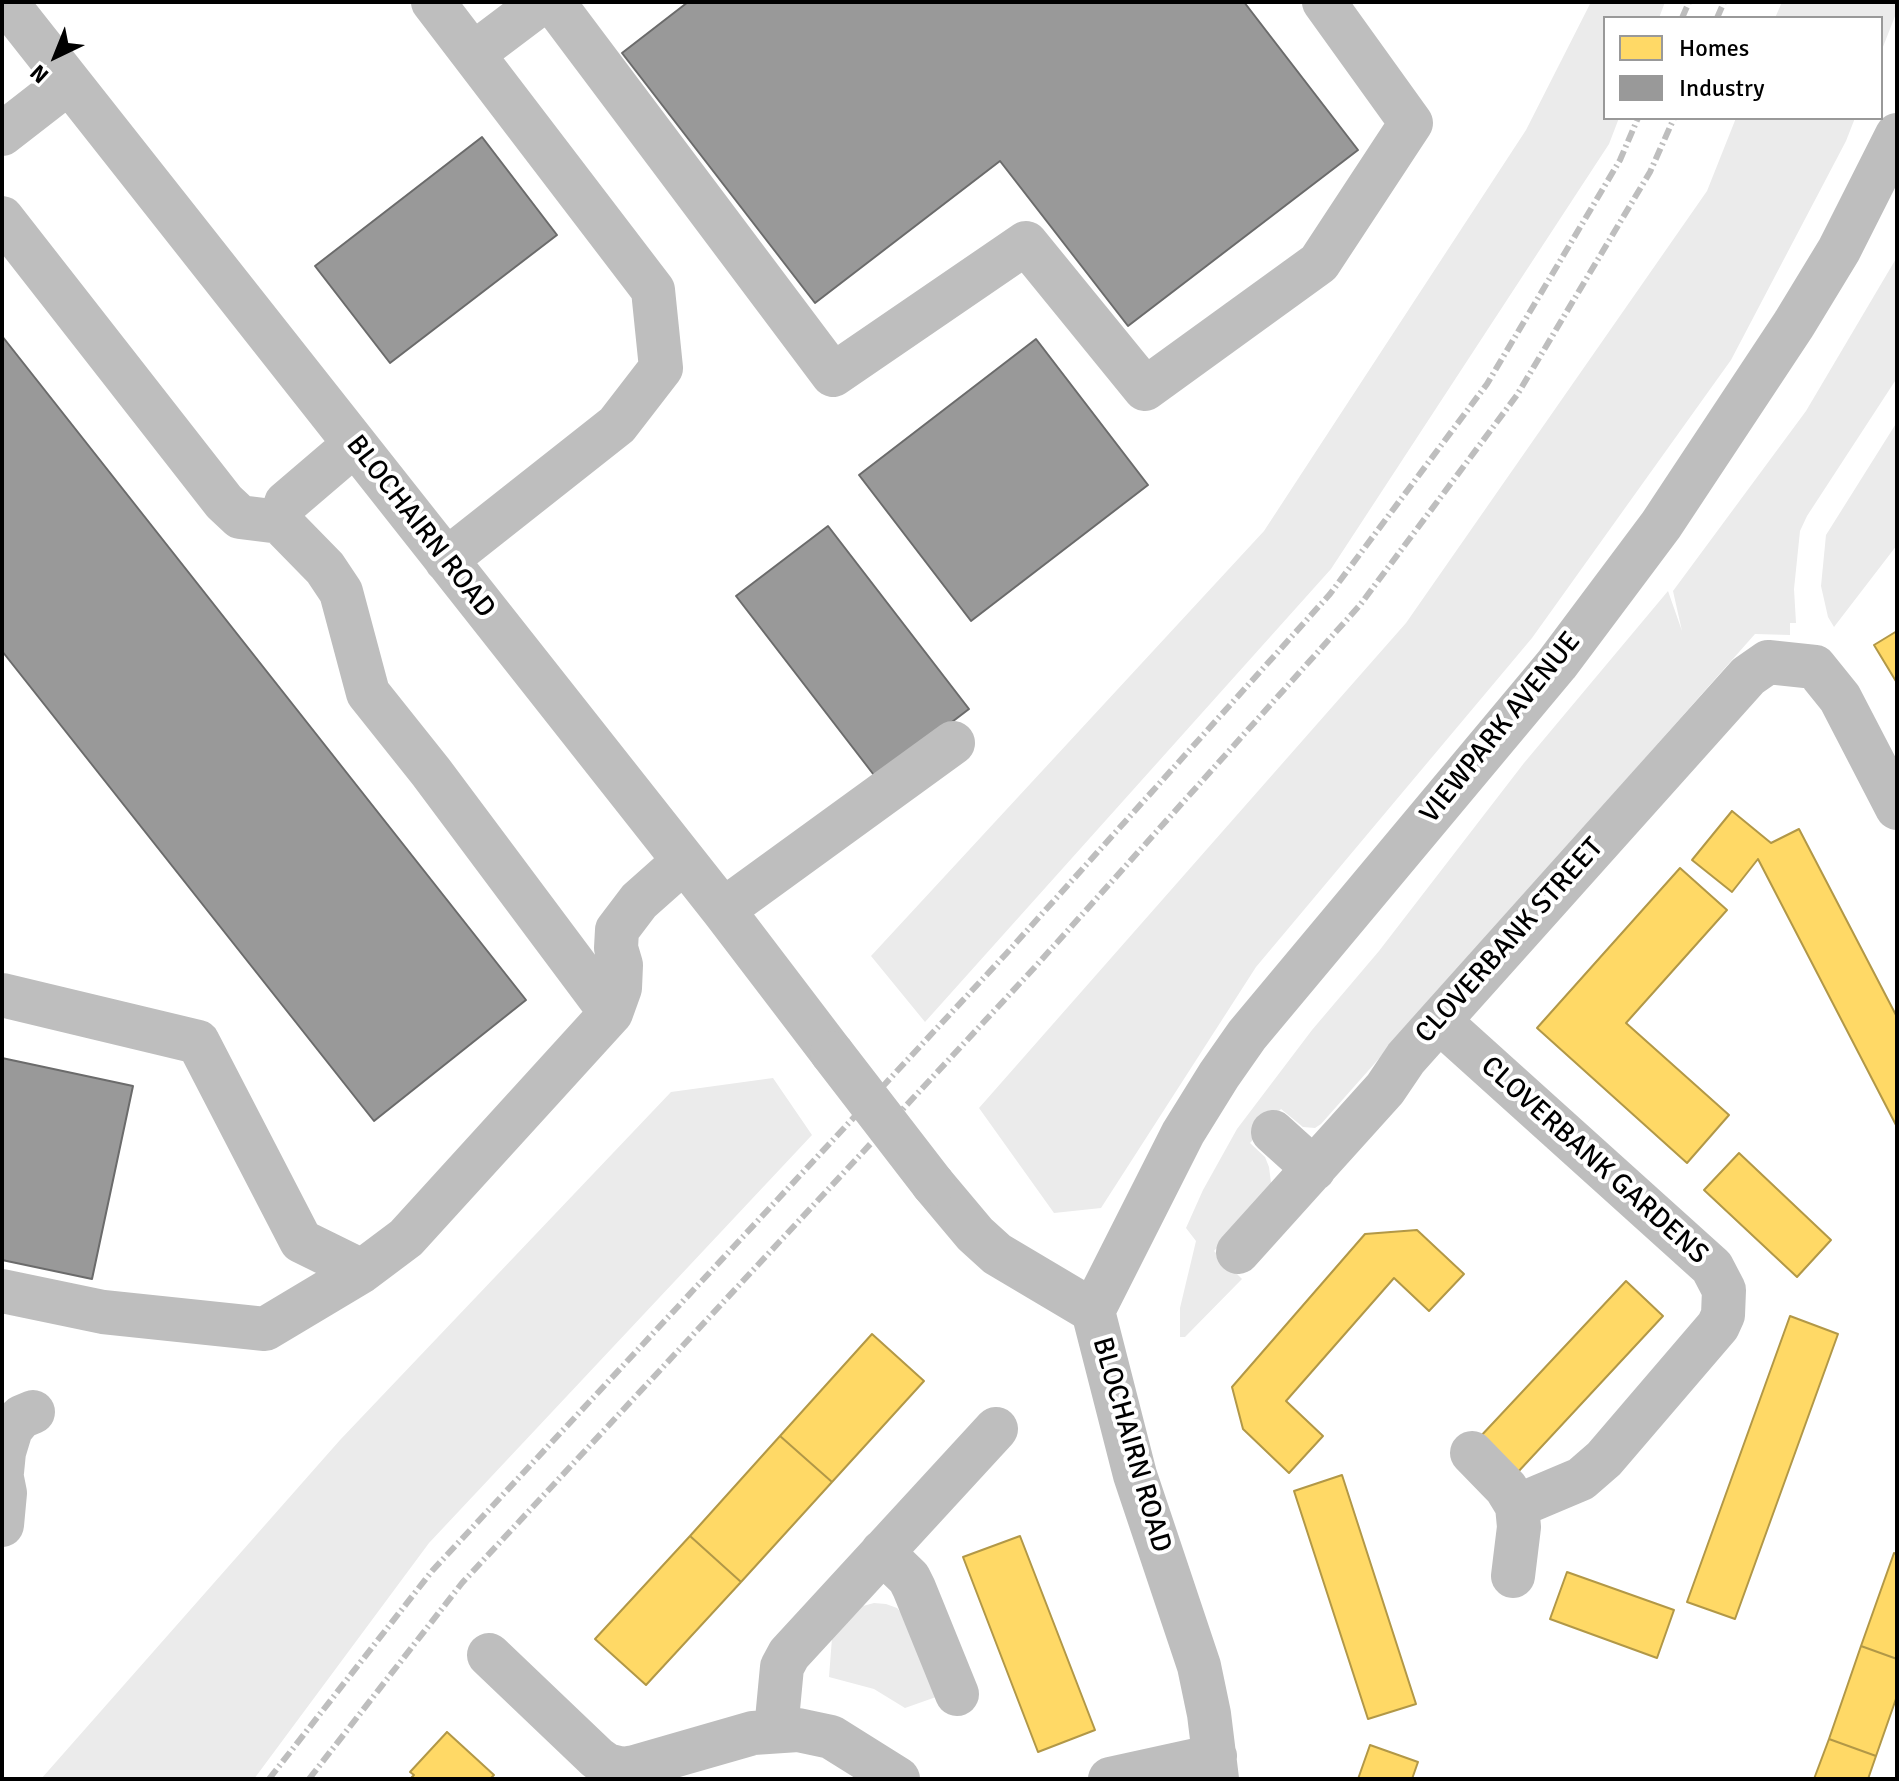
<!DOCTYPE html>
<style>
body{margin:0}
#map{position:relative;width:1899px;height:1781px;overflow:hidden;background:#fff;font-family:Signika,sans-serif}
canvas{display:block}
.frame{position:absolute;inset:0;border:4px solid #000;pointer-events:none}
.legend{position:absolute;left:1603px;top:16px;width:280px;height:104px;box-sizing:border-box;background:#fff;border:2px solid #999;margin:0;padding:10px 14px;list-style:none;font-size:24px;color:#000}
.legend li{display:flex;align-items:center;gap:16px;height:40px}
.legend b{width:40px;border:2px solid #999}
.north{position:absolute;left:16px;top:16px;width:80px;height:80px;-webkit-text-stroke:6px #fff;paint-order:stroke;rotate:223deg;font-size:22px;font-weight:700;line-height:32px;text-align:center;color:#000}
.north::after{content:'';display:block;margin:auto;width:28px;height:36px;background:#000;clip-path:polygon(50% 0,100% 100%,50% 72%,0 100%)}
</style>
<div id="map">
<canvas width="1899" height="1781"></canvas>
<div class="frame"></div>
<ul class="legend">
<li><b style="height:22px;background:#ffd966"></b>Homes</li>
<li><b style="height:22px;background:#999"></b>Industry</li>
</ul>
<div class="north">N</div>
</div>
<script>
const g = document.querySelector('canvas').getContext('2d');
g.lineJoin = 'round';
function fill(path, color) { g.fillStyle = color; g.fill(path, 'evenodd'); }
const toPath = rows => new Path2D(rows.map(r => 'M' + r).join(''));
function trace(path, color, width, dash) { g.strokeStyle = color; g.lineWidth = width; g.lineCap = dash ? 'butt' : 'round'; g.setLineDash(dash || []); g.stroke(path); }
function write(font, color, halo, rows, align = 'center') {
  g.font = font + ' Signika,sans-serif'; g.lineWidth = 8; g.setLineDash([]); g.textBaseline = 'middle'; g.strokeStyle = halo; g.fillStyle = color; for (const [text, x, y, turn = 0] of rows) {
    g.save(); g.translate(x, y); g.rotate((+turn || 0) * Math.PI / 180); g.textAlign = isNaN(turn) ? turn : align; if (halo) g.strokeText(text, 0, 0); g.fillText(text, 0, 0); g.restore();
  }
}
fill(toPath([
 [1591,2,1665,2,1659,18,1605,18,1605,118,1619,118,1609,144,1331,569,925,1022,871,956,1264,531,1526,130],
 [1782,2,1897,2,1897,11,1881,52,1881,18,1775,18],
 [1736,118,1855,118,1846,141,1731,360,1532,638,1256,967,1101,1208,1054,1213,979,1108,1406,623,1707,191],
 [1897,257,1897,378,1807,516,1800,531,1794,589,1796,623,1790,623,1790,635,1755,634,1321,1124,1315,1128,1303,1127,1281,1109,1250,1143,1265,1157,1269,1167,1271,1183,1270,1191,1214,1251,1242,1279,1185,1337,1180,1337,1180,1308,1196,1241,1186,1228,1203,1190,1237,1129,1312,1030,1379,951,1524,763,1668,591,1682,631,1673,591,1806,411],
 [1897,422,1897,545,1834,627,1828,617,1821,586,1826,535],
 [773,1078,812,1135,429,1543,254,1779,41,1779,340,1440,671,1092],
 [874,1603,886,1604,897,1608,905,1617,936,1697,905,1708,874,1689,829,1677,832,1638,863,1606]
]), '#ebebeb');
const homes = toPath([
 [1897,631,1897,683,1874,645,1897,631],
 [1732,811,1771,843,1799,829,1897,1017,1897,1127,1758,859,1732,892,1692,860,1732,811],
 [1680,868,1727,910,1626,1023,1729,1115,1687,1163,1537,1028,1680,868],
 [1739,1153,1831,1240,1797,1277,1704,1190,1739,1153],
 [1417,1230,1464,1274,1429,1311,1394,1278,1286,1401,1323,1436,1289,1473,1243,1429,1232,1387,1365,1234,1417,1230],
 [1626,1281,1663,1316,1517,1473,1479,1438,1626,1281],
 [1790,1316,1838,1334,1735,1619,1687,1602,1790,1316],
 [872,1334,924,1381,832,1482,780,1436,872,1334],
 [780,1436,832,1482,741,1582,690,1536,780,1436],
 [1342,1475,1416,1704,1368,1719,1294,1491,1342,1475],
 [690,1536,741,1582,646,1685,595,1639,690,1536],
 [1020,1536,1095,1730,1038,1752,963,1557,1020,1536],
 [1894,1553,1897,1554,1897,1659,1861,1646,1894,1553],
 [1567,1572,1674,1610,1657,1658,1550,1619,1567,1572],
 [1861,1646,1897,1659,1897,1696,1876,1756,1829,1739,1861,1646],
 [447,1732,494,1775,490,1779,410,1779,414,1775,410,1772,447,1732],
 [1829,1739,1876,1756,1868,1779,1814,1779,1829,1739],
 [1370,1745,1418,1762,1412,1779,1358,1779,1370,1745]
]);
fill(homes, '#ffd966');
trace(homes, '#b29847', 2);
const industry = toPath([
 [688,2,1244,2,1358,150,1128,326,1000,161,815,303,622,53,688,2],
 [482,137,557,235,390,363,315,266,482,137],
 [2,336,526,1000,374,1121,2,651,2,336],
 [1036,339,1148,485,971,621,859,475,1036,339],
 [828,526,969,709,877,779,736,596,828,526],
 [2,1058,133,1086,92,1279,2,1260,2,1058]
]);
fill(industry, '#999');
trace(industry, '#6b6b6b', 2);
trace(toPath([
 [6,2,723,910,832,1053],
 [433,2,653,290,661,368,617,425,446,560],
 [553,2,833,375,1026,243,1145,389,1319,263,1411,123,1324,2],
 [473,54,542,2],
 [2,134,69,82],
 [2,218,224,502,240,517,280,522],
 [355,444,286,503,280,522,325,568,341,592,368,693,431,772,611,1013],
 [723,910,953,743],
 [2,995,198,1042,301,1241,362,1271,406,1238,611,1013,620,988,621,965,616,948,617,930,639,901,684,861],
 [1439,1021,1712,1267,1724,1290,1723,1315,1718,1326,1604,1459,1581,1479,1517,1506],
 [1273,1132,1314,1169],
 [933,1184,975,1234,997,1254,1093,1311,1135,1475,1199,1666,1209,1714,1217,1779],
 [1238,1252,1385,1089,1406,1058,1439,1021,1748,676,1768,662,1815,667,1840,698,1897,808],
 [2,1291,103,1312,265,1329,362,1271],
 [1093,1311,1183,1133,1219,1075,1247,1035,1557,664,1661,525,1794,324,1839,250,1897,135],
 [1472,1453,1506,1488,1517,1506,1519,1527,1513,1576],
 [2,1472,4,1452,11,1429,21,1417,33,1412],
 [2,1478,5,1493,2,1525],
 [882,1552,909,1578,914,1588,957,1694],
 [489,1655,597,1758,607,1765,623,1769,635,1767,753,1733,798,1730,831,1737,898,1779],
 [776,1730,782,1667,789,1654,996,1429],
 [1110,1779,1215,1756]
]), '#bebebe', 44);
trace(toPath([
 [1682,18,1689,2],
 [1717,18,1724,2],
 [269,1779,432,1571,1005,955,1330,594,1487,384,1620,160,1638,118],
 [309,1779,462,1583,1035,967,1360,605,1517,395,1650,172,1674,118]
]), '#bebebe', 6, [12, 4, 2, 4]);
trace(toPath([
 [832,1053,933,1184]
]), '#bebebe', 44);
write('28px', '#000', '#fff', [
 ["BLOCHAIRN ROAD",420,527,52],
 ["VIEWPARK AVENUE",1501,728,-51],
 ["CLOVERBANK STREET",1510,941,-48],
 ["CLOVERBANK GARDENS",1594,1161,42],
 ["BLOCHAIRN ROAD",1131,1445,74]
]);
</script>
